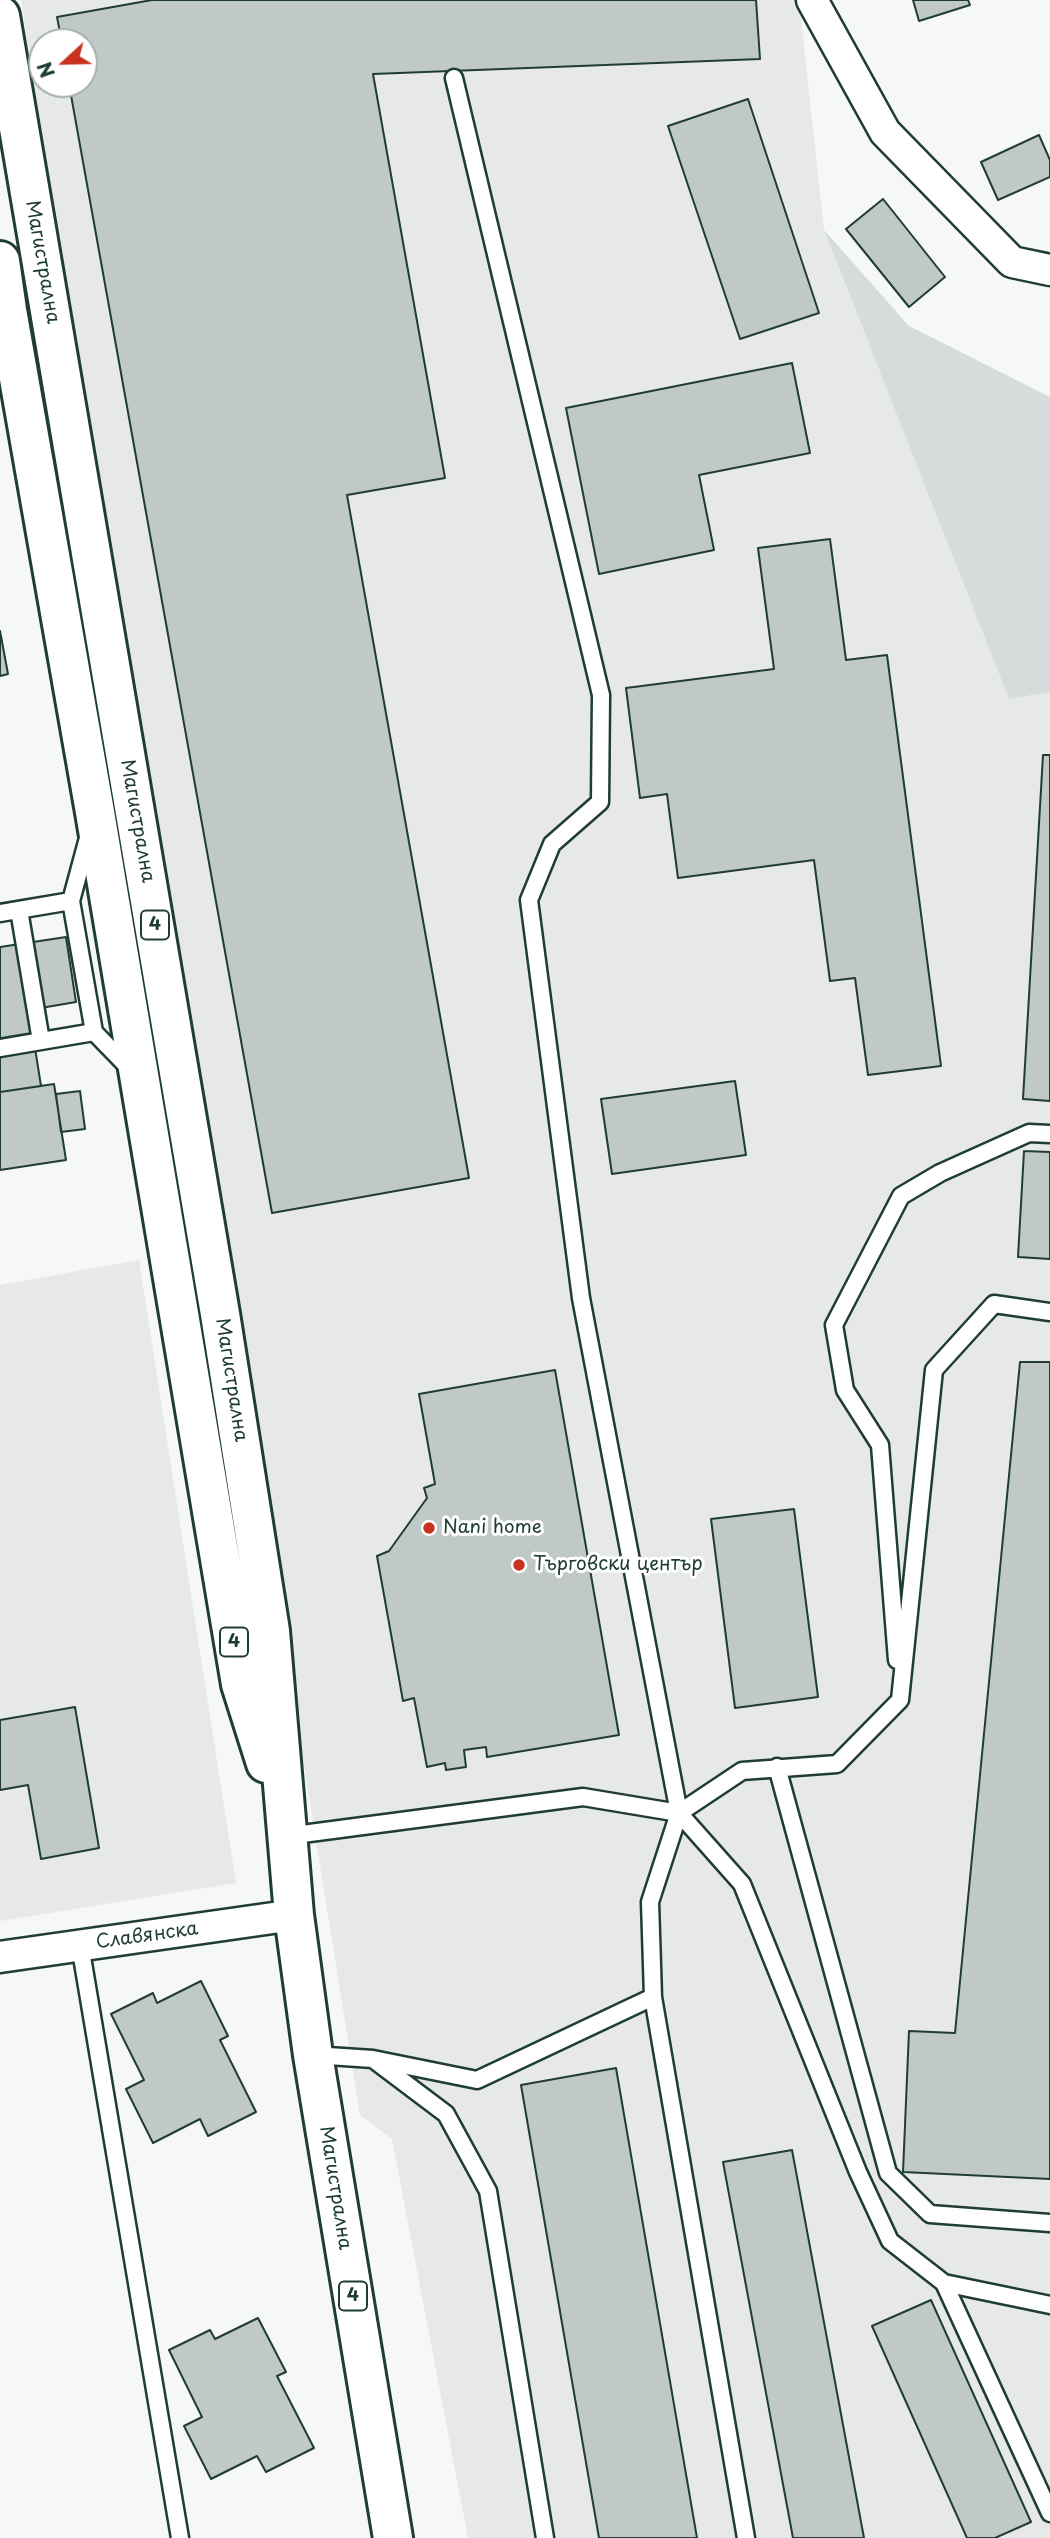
<!DOCTYPE html>
<meta charset="utf-8">
<style>
body{margin:0}
#map{position:relative;width:1050px;height:2538px;overflow:hidden;background:#f6f7f7;font-family:"Playpen Sans",sans-serif}
canvas{display:block}
.north{position:absolute;left:28px;top:28px;width:70px;height:70px;box-sizing:border-box;background:#fff;border:2px solid #a5b1ae;border-radius:50%;rotate:248deg;font-size:19px;font-weight:700;line-height:28px;text-align:center;color:#1f3d34}
.north::after{content:'';display:block;margin:auto;width:24px;height:32px;background:#c8321e;clip-path:polygon(50% 0,100% 100%,50% 72%,0 100%)}
</style>
<div id="map">
<canvas width="1050" height="2538"></canvas>
<div class="north">N</div>
</div>
<script>
const g = document.querySelector('canvas').getContext('2d');
g.lineJoin = 'round';
function fill(path, color) { g.fillStyle = color; g.fill(path, 'evenodd'); }
const toPath = rows => new Path2D(rows.map(r => 'M' + r).join(''));
function trace(path, color, width, dash) { g.strokeStyle = color; g.lineWidth = width; g.lineCap = dash ? 'butt' : 'round'; g.setLineDash(dash || []); g.stroke(path); }
function write(font, color, halo, rows, align = 'center') {
  g.font = font + ' "Playpen Sans",sans-serif'; g.lineWidth = 6; g.setLineDash([]); g.textBaseline = 'middle'; g.strokeStyle = halo; g.fillStyle = color; for (const [text, x, y, turn = 0] of rows) {
    g.save(); g.translate(x, y); g.rotate((+turn || 0) * Math.PI / 180); g.textAlign = isNaN(turn) ? turn : align; if (halo) g.strokeText(text, 0, 0); g.fillText(text, 0, 0); g.restore();
  }
}
fill(toPath([
 [21,0,799,0,824,230,1009,699,1050,692,1050,2538,468,2538,392,2139,360,2115],
 [42,42,84,42,84,84,42,84],
 [139,1260,236,1883,0,1921,0,1285]
]), '#e6e9e8');
fill(toPath([
 [824,230,909,326,1050,397,1050,692,1009,699]
]), '#d6dcdb');
const building = toPath([
 [152,0,756,0,760,59,373,74,445,478,347,495,469,1178,272,1213,69,84,84,84,84,42,62,42,57,17,152,0],
 [913,0,968,0,970,5,919,21,913,0],
 [748,99,819,313,740,339,668,126,748,99],
 [1039,135,1050,160,1050,177,998,200,981,162,1039,135],
 [883,199,945,277,909,307,846,229,883,199],
 [792,363,810,453,699,475,714,550,599,574,566,408,792,363],
 [830,539,846,660,887,655,941,1066,868,1075,855,978,830,981,814,860,678,878,667,794,640,798,626,688,774,669,758,548,830,539],
 [0,631,8,674,0,676,0,631],
 [1043,755,1050,755,1050,1101,1023,1099,1043,755],
 [66,937,76,1002,29,1010,41,1086,0,1092,0,947,66,937],
 [735,1081,746,1155,612,1174,601,1099,735,1081],
 [54,1084,66,1160,0,1170,0,1092,54,1084],
 [80,1091,85,1129,61,1132,56,1094,80,1091],
 [1024,1151,1050,1152,1050,1259,1018,1257,1024,1151],
 [1020,1362,1050,1362,1050,2179,903,2172,909,2031,955,2033,1020,1362],
 [555,1370,619,1735,487,1757,486,1747,464,1750,466,1767,446,1770,445,1763,427,1767,414,1698,403,1701,377,1556,389,1551,427,1498,424,1488,435,1484,419,1394,555,1370],
 [794,1509,818,1697,735,1708,711,1519,794,1509],
 [75,1707,99,1848,41,1859,28,1785,0,1790,0,1720,75,1707],
 [201,1981,228,2036,220,2040,256,2112,208,2136,200,2119,153,2143,126,2089,144,2080,111,2014,153,1993,157,2003,201,1981],
 [616,2068,697,2538,599,2538,521,2085,616,2068],
 [792,2150,864,2538,793,2538,723,2162,792,2150],
 [931,2300,1031,2522,995,2538,967,2538,872,2326,931,2300],
 [258,2318,286,2372,277,2376,314,2448,266,2472,257,2456,211,2479,184,2426,202,2417,169,2350,210,2330,215,2339,258,2318]
]);
fill(building, '#c0c9c6');
trace(building, '#1f3d34', 2);
const lane = toPath([
 [454,78,601,695,600,802,552,844,529,900,581,1298,679,1813,650,1902,653,1997,746,2538],
 [71,901,88,838],
 [19,910,41,1041],
 [0,913,71,901,94,1032,130,1069],
 [0,1048,94,1032],
 [897,1660,880,1445,845,1390,834,1325,901,1196,940,1173,1029,1133,1050,1134],
 [777,1767,888,2173,930,2214,1050,2223],
 [679,1813,742,1771,837,1764,900,1700,934,1370,994,1304,1050,1312],
 [287,1836,583,1797,679,1813,742,1884,858,2172,890,2241,944,2283,1050,2513],
 [80,1945,180,2538],
 [313,2055,373,2059,477,2080,653,1997],
 [373,2059,446,2114,488,2191,545,2538],
 [944,2283,1050,2305]
]);
const street = toPath([
 [812,0,885,132,1012,262,1050,270],
 [0,1957,294,1915]
]);
const primary = toPath([
 [0,16,220,1314,270,1631,294,1915,313,2055,393,2538],
 [0,261,7,310,95,812,241,1684,266,1763]
]);
trace(lane, '#1f3d34', 21);
trace(street, '#1f3d34', 35);
trace(primary, '#1f3d34', 44);
trace(lane, '#fff', 16);
trace(street, '#fff', 30);
trace(primary, '#fff', 38);
for (const [x, y, r, color] of [
 [429,1528,7,"#c8321e"],
 [519,1565,7,"#c8321e"]
]) { const dot = new Path2D(); dot.arc(x, y, r, 0, 2 * Math.PI); g.fillStyle = color; g.fill(dot); trace(dot, '#fff', 2.5); }
for (const [x, y, w] of [
 [155,925,28],
 [234,1642,28],
 [353,2296,28]
]) { const box = new Path2D(); box.roundRect(x - w / 2, y - 14.5, w, 29, 5); g.fillStyle = '#fff'; g.fill(box); trace(box, '#1f3d34', 2); }
write('bold 18px', '#1f3d34', null, [
 ["4",155,925],
 ["4",234,1642],
 ["4",353,2296]
]);
write('19px', '#1f3d34', '#fff', [
 ["Магистрална",42,262,80],
 ["Магистрална",137,821,80],
 ["Магистрална",231,1380,81],
 ["Славянска",147,1936,-8],
 ["Магистрална",335,2188,81]
]);
write('19px', '#1f3d34', '#fff', [
 ["Nani home",443,1528],
 ["Търговски център",533,1565]
], 'left');
</script>
